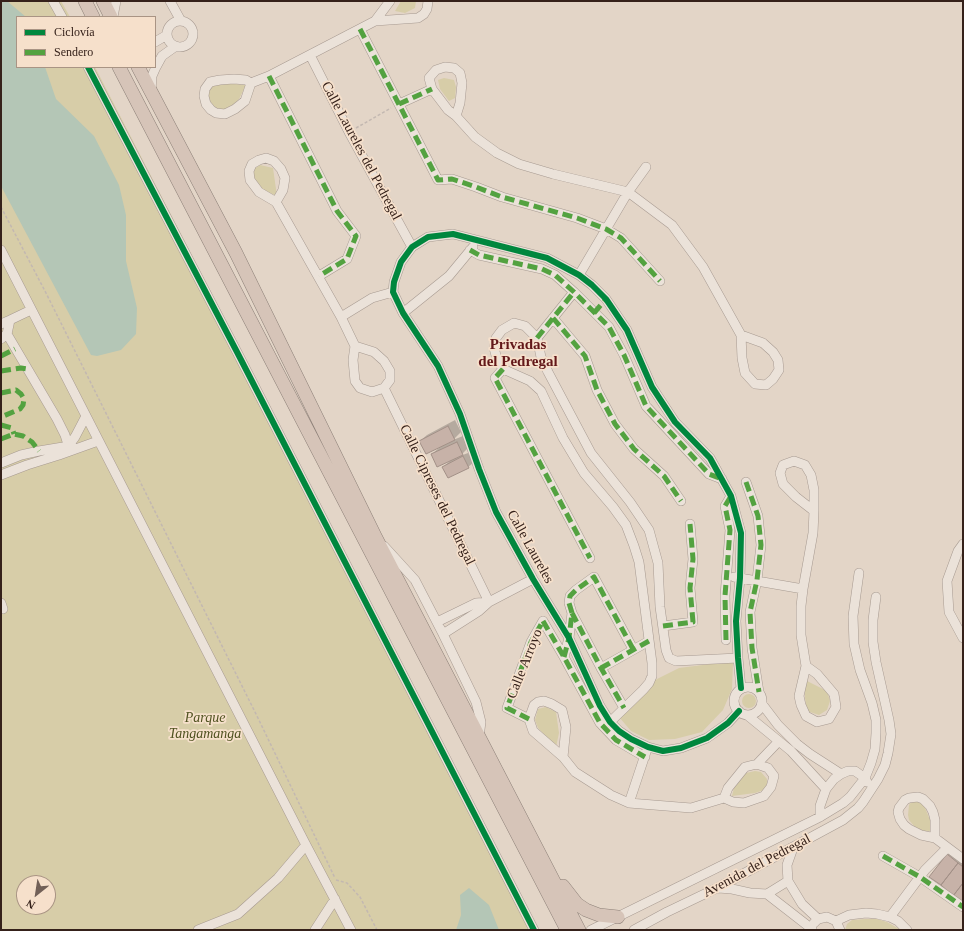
<!DOCTYPE html>
<meta charset="utf-8">
<style>
body{margin:0}
#map{position:relative;width:964px;height:931px;overflow:hidden;background:#e3d5c7;font-family:"Times New Roman",serif}
canvas{display:block}
.frame{position:absolute;inset:0;border:2px solid #35211a;pointer-events:none}
.legend{position:absolute;left:16px;top:16px;width:140px;height:52px;box-sizing:border-box;background:#f6e0cb;border:1px solid #a99484;margin:0;padding:5px 7px;list-style:none;font-size:12px;color:#35211a}
.legend li{display:flex;align-items:center;gap:8px;height:20px}
.legend b{width:20px;border:1px solid #a99484}
.north{position:absolute;left:16px;top:875px;width:40px;height:40px;box-sizing:border-box;background:#f6e0cb;border:1px solid #a99484;border-radius:50%;rotate:210deg;font-size:11px;font-weight:700;line-height:16px;text-align:center;color:#35211a}
.north::after{content:'';display:block;margin:auto;width:14px;height:18px;background:#726057;clip-path:polygon(50% 0,100% 100%,50% 72%,0 100%)}
</style>
<div id="map">
<canvas width="964" height="931"></canvas>
<div class="frame"></div>
<ul class="legend">
<li><b style="height:5px;background:#00873e"></b>Ciclovía</li>
<li><b style="height:5px;background:#53a240"></b>Sendero</li>
</ul>
<div class="north">N</div>
</div>
<script>
const g = document.querySelector('canvas').getContext('2d');
g.lineJoin = 'round';
function fill(path, color) { g.fillStyle = color; g.fill(path, 'evenodd'); }
const toPath = rows => new Path2D(rows.map(r => 'M' + r).join(''));
function trace(path, color, width, dash) { g.strokeStyle = color; g.lineWidth = width; g.lineCap = dash ? 'butt' : 'round'; g.setLineDash(dash || []); g.stroke(path); }
function write(font, color, halo, rows, align = 'center') {
  g.font = font + ' "Times New Roman",serif'; g.lineWidth = 3.5; g.setLineDash([]); g.textBaseline = 'middle'; g.strokeStyle = halo; g.fillStyle = color; for (const [text, x, y, turn = 0] of rows) {
    g.save(); g.translate(x, y); g.rotate((+turn || 0) * Math.PI / 180); g.textAlign = isNaN(turn) ? turn : align; if (halo) g.strokeText(text, 0, 0); g.fillText(text, 0, 0); g.restore();
  }
}
fill(toPath([
 [1,1,61,1,70,17,17,17,17,67,95,67,539,930,1,930],
 [24,883,48,883,48,907,24,907],
 [401,1,416,1,415,8,405,13,395,11],
 [444,78,454,80,456,87,455,98,449,101,440,89,438,80],
 [214,84,234,84,246,85,239,99,229,109,218,110,214,108,207,95],
 [260,165,273,168,277,196,256,187,253,176,255,168],
 [726,662,733,663,732,689,723,710,702,732,675,739,649,740,631,731,619,717,655,680,679,668],
 [805,680,827,691,830,701,827,710,819,715,807,711,805,698],
 '742 701a7 7 0 1 1 14 0a7 7 0 1 1-14 0Z',
 [546,707,556,712,559,733,556,747,538,728,535,720,538,709],
 [755,771,761,772,767,779,767,789,755,793,732,796,734,788,746,773],
 [916,800,922,802,924,805,930,820,931,831,923,831,918,829,914,826,909,820,908,815,909,805,912,801],
 [866,919,877,919,887,922,901,930,845,930,847,924,852,920]
]), '#d7cda8');
fill(toPath([
 [1,1,7,1,26,17,17,17,17,67,45,67,56,99,94,136,119,185,126,215,126,261,137,308,136,334,121,350,97,356,91,355,1,186],
 [469,888,489,905,499,930,456,930,461,915,460,895]
]), '#b4c6b6');
fill(toPath([
 [455,420,461,432,453,440,463,436,469,447,460,456,468,453,473,463,468,467,443,467,450,461,432,454,440,447,420,441,427,435],
 [954,848,963,856,963,901,947,855]
]), '#0003');
const building = toPath([
 [448,426,455,440,426,454,419,441,448,426],
 [457,442,463,455,437,467,431,454,457,442],
 [463,456,469,468,448,478,442,467,463,456],
 [947,854,958,863,941,885,929,877,947,854],
 [958,863,963,867,963,883,953,896,941,885,958,863],
 [963,883,963,903,953,896,963,883]
]);
fill(building, '#c7b2a8');
trace(building, '#a29087', 1);
const minor = toPath([
 [53,1,62,17],
 [170,1,181,21],
 [113,17,116,1],
 [375,21,390,1],
 '167 34a13 13 0 1 1 26 0a13 13 0 1 1-26 0Z',
 [360,29,438,180,452,179,476,187,502,197,577,218,606,229,621,238,660,281],
 [155,42,167,35],
 [310,55,349,132,412,247],
 [88,67,237,352,534,930],
 [269,76,337,211,356,236,347,259,319,276],
 [251,83,246,80,234,79,220,80,210,82,205,89,204,96,206,104,211,110,216,113,225,114,235,109,245,101,251,83,269,76,375,21,418,18,424,14,427,9,428,1],
 [151,91,152,76,156,67,162,56,176,46],
 [399,104,432,89],
 [456,116,460,103,462,83,460,73,454,68,445,67,436,70,429,78,432,89,448,110,456,116,475,137,497,153,519,164,553,174,628,192,672,225,703,267,741,335,742,358,745,373,755,384,766,385,773,379,779,370,778,360,773,352,763,343,741,335],
 [276,202,283,190,285,178,281,169,274,161,266,158,259,160,252,164,249,171,250,180,259,192,276,202,341,317,355,346,353,360,355,381,360,388,372,392,384,388,390,380,390,371,384,361,374,352,355,346],
 [1,250,306,845,351,930],
 [470,250,479,255,542,269,555,275,574,292,609,327,624,355,646,406,709,474,722,479],
 [579,275,628,192,646,167],
 [403,313,449,276,473,247],
 [341,317,372,298,393,292],
 [553,318,585,356,597,390,615,424,634,449,664,476,681,501],
 [1,324,10,320],
 [7,334,57,419,65,435,70,451],
 [537,338,574,292],
 [1,339,7,334,10,320,31,310],
 [503,369,495,378,590,558],
 [384,388,489,602],
 [67,443,72,441,75,437,86,416],
 [1,463,21,455,39,451,69,446,73,447],
 [1,475,27,465,59,455,98,441],
 [746,482,758,516,761,545,757,580,750,612,752,648,759,692],
 [963,544,958,551,947,581,949,612,963,638],
 [384,546,415,580,443,634,476,702,481,722,479,737],
 [734,577,803,589],
 [1,603,3,609],
 [572,613,601,668,624,708],
 [543,621,564,657,600,723,616,740,645,757],
 [437,622,476,603,489,602],
 [663,626,693,622,690,588,693,559,690,524],
 [443,634,479,611,489,602,533,579],
 [726,640,725,596,730,530,725,506,731,496],
 [564,657,569,638,572,613,569,603,570,596,576,590,594,577,633,649],
 [806,666,817,674,834,694,836,707,829,719,817,722,806,716,801,705,799,696,806,666,801,635,801,606,803,589,813,533,814,511,814,490,811,475,805,465,794,461,783,465,780,473,783,484,796,497,814,511],
 [601,668,649,641],
 '734 701a14 14 0 1 1 28 0a14 14 0 1 1-28 0Z',
 [762,704,778,725,797,744,810,754,841,774],
 [739,711,728,723,707,738,681,748,663,751,648,747,631,739,619,731,610,722,600,706,569,638,533,579,496,512,479,469,460,414,438,366,403,313,393,292,394,282,401,262,412,247,428,237,453,234,547,258,579,275,592,285,606,299,627,330,652,387,675,422,710,458,731,496,741,533,740,578,736,621,738,658,741,688],
 [747,715,791,751,826,789],
 [529,719,507,708,531,642,543,621],
 [600,723,610,722,643,690,649,683,652,676,652,663,639,562,634,546,626,525,613,507,584,473,563,438,541,391,530,381,503,369,497,359,494,348,496,338,502,330,514,323,525,326,537,338,541,357,548,372,591,453,630,502,649,530,658,563,660,607,666,650,669,658,676,661,738,658],
 [563,757,566,727,562,710,552,704,544,701,538,702,534,705,529,719,533,731,563,757,575,772,611,795,629,803,691,808,724,798,733,802,744,803,764,796,771,787,774,776,768,768,757,764,745,767,728,788,724,798],
 [757,764,779,741],
 [629,803,646,752],
 [820,817,820,806,826,789,834,779,841,774,848,771,855,771,865,778,867,782],
 [935,838,935,820,933,812,930,806,923,799,918,797,909,798,905,800,899,808,898,812,900,819,904,825,909,829,921,835,935,838,963,859],
 [793,848,787,865,788,881,802,904,818,919],
 [883,856,920,877,963,907],
 [718,888,732,889,750,893,767,894,812,929],
 [767,894,788,881],
 [890,917,925,870,947,848],
 [836,921,849,915,866,913,877,914,890,917,898,921,907,930],
 [814,923,818,919,827,917,836,921,840,930],
 [198,930,238,914,278,878,306,845],
 [315,930,335,899],
 [591,930,820,817,843,803,850,797,865,778,871,763,875,749,876,733,876,720,872,703,860,670,854,644,853,616,859,573],
 [634,930,667,912,717,888,843,820,858,808,863,802,878,779,885,765,888,753,891,734,889,720,876,662,873,642,873,620,876,597]
]);
const highway = toPath([
 [85,1,93,17],
 [103,1,111,17],
 [119,67,567,930],
 [138,67,236,253,375,536,579,930],
 [563,886,577,904,586,910,599,915,618,917]
]);
trace(minor, '#a79a91', 10);
trace(highway, '#8d8078', 14);
trace(toPath([
 [356,128,391,108],
 [1,207,46,293,257,716,335,878],
 [336,880,347,883,360,897,377,930]
]), '#c3b8b1', 1.5, [3, 2]);
trace(minor, '#ebe2d9', 9);
trace(highway, '#d6c4b8', 13);
trace(toPath([
 [360,29,438,180,452,179,476,187,502,197,577,218,606,229,621,238,660,281],
 [269,76,337,211,356,236,347,259,319,276],
 [399,104,432,89],
 [470,250,479,255,542,269,555,275,574,292,609,327,624,355,646,406,709,474,722,479],
 [594,313,606,299],
 [553,318,585,356,597,390,615,424,634,449,664,476,681,501],
 [537,338,574,292],
 [1,356,15,349],
 [503,369,495,378,590,558],
 [1,371,21,368,27,369],
 [1,393,16,390,21,394,24,399,23,405,20,409,1,417],
 [1,425,12,428,14,434],
 [1,439,14,434,23,436,32,442,39,451],
 [746,482,758,516,761,545,757,580,750,612,752,648,759,692],
 [572,613,601,668,624,708],
 [543,621,564,657,600,723,616,740,645,757],
 [663,626,693,622,690,588,693,559,690,524],
 [726,640,725,596,730,530,725,506,731,496],
 [564,657,569,638,572,613,569,603,570,596,576,590,594,577,633,649],
 [601,668,649,641],
 [529,719,507,708,531,642,543,621],
 [883,856,920,877,963,907]
]), '#53a240', 5, [10, 5]);
trace(toPath([
 [88,67,237,352,534,930],
 [739,711,728,723,707,738,681,748,663,751,648,747,631,739,619,731,610,722,600,706,569,638,533,579,496,512,479,469,460,414,438,366,403,313,393,292,394,282,401,262,412,247,428,237,453,234,547,258,579,275,592,285,606,299,627,330,652,387,675,422,710,458,731,496,741,533,740,578,736,621,738,658,741,688]
]), '#00873e', 6);
write('14px', '#35211a', '#f6e0cb', [
 ["Calle Laureles del Pedregal",361,151,62],
 ["Calle Cipreses del Pedregal",437,495,64],
 ["Calle Laureles",530,547,61],
 ["Calle Arroyo",525,664,-68],
 ["Avenida del Pedregal",757,866,-28]
]);
write('italic 14px', '#505220', '#f6e0cb', [
 ["Parque",205,718],
 ["Tangamanga",205,734]
]);
write('bold 15px', '#631819', '#f6e0cb', [
 ["Privadas",518,345],
 ["del Pedregal",518,362]
]);
</script>
